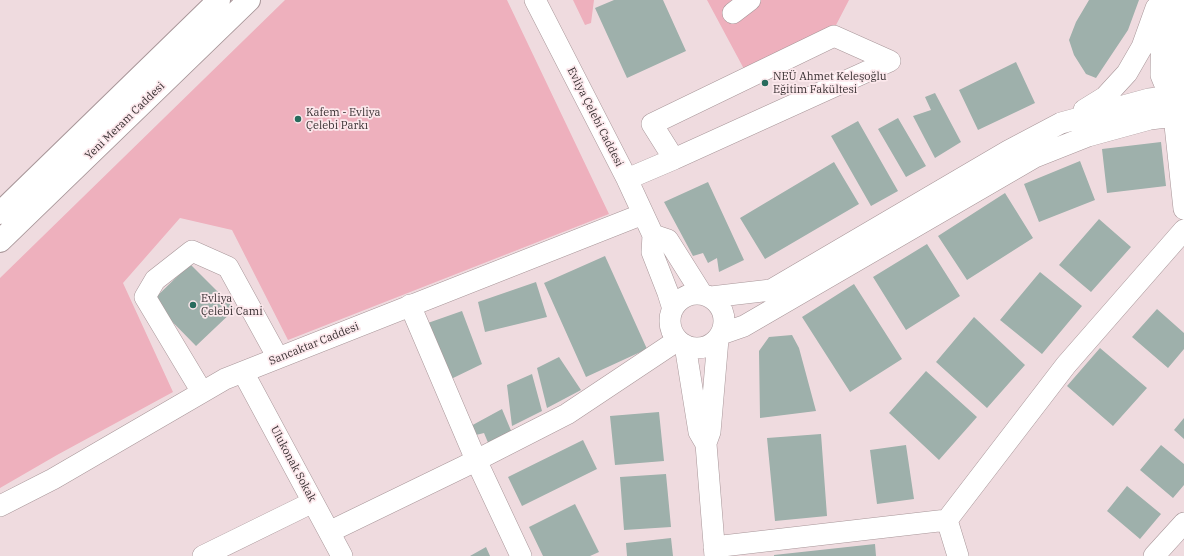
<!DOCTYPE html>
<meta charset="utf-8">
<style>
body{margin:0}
canvas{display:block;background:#efdbdf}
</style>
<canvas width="1184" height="556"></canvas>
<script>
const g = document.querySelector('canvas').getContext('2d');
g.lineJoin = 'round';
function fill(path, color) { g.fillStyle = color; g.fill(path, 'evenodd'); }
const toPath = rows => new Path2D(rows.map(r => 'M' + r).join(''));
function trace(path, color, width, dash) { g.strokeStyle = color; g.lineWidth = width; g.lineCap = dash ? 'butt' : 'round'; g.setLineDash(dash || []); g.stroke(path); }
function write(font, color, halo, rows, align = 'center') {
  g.font = font + ' "IBM Plex Serif",serif'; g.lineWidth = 3.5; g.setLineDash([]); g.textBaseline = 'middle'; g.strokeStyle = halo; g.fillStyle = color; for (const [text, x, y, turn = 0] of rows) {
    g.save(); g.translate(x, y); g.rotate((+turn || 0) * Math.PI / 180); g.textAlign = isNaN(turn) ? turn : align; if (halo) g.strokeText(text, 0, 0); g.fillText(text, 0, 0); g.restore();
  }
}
fill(toPath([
 [285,0,507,0,609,214,288,340,232,230,180,218,123,283,173,392,57,455,0,488,0,278],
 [573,0,594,0,591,23,585,25],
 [707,0,849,0,835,27,744,69]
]), '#eeb0bd');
fill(toPath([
 [614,0,663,0,686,51,627,78,595,8],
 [1089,0,1139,0,1128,30,1096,78,1086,74,1074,55,1069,40,1076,22],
 [1016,62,1035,103,978,130,959,90],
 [935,93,961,142,935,158,913,116,931,110,925,97],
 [898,118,926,166,906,177,878,129],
 [858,121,898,191,871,206,831,136],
 [1161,142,1166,186,1107,193,1102,149],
 [1080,161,1095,200,1039,222,1024,184],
 [834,162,859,204,765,259,740,218],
 [708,182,744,260,719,272,717,258,708,263,703,253,693,256,664,202],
 [1005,193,1033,238,967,280,938,236],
 [1099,219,1131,247,1091,292,1059,265],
 [927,244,960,296,906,330,873,277],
 [605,256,647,349,586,377,544,283],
 [190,264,235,309,196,346,152,301],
 [1040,272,1082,306,1042,354,1000,320],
 [536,282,547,317,485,332,478,302],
 [854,284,902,359,850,392,802,317],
 [1157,309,1184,333,1184,349,1168,368,1132,337],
 [462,311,482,364,449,380,425,324],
 [974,317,1025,365,987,408,936,362],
 [792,335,799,348,816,411,760,418,759,351,769,337],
 [1100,348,1147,388,1113,426,1067,386],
 [559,357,581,390,547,408,537,368],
 [926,371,977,417,939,460,889,413],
 [532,374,542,411,512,426,507,385],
 [502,409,512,433,489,445,484,433,476,435,469,427],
 [659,412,664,461,615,465,610,416],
 [1184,418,1184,439,1174,430],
 [821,434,827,516,775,521,767,438],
 [583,440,597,469,522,506,508,477],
 [906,445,914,499,877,504,870,450],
 [1161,445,1184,464,1184,485,1173,498,1140,470],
 [666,474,671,527,624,530,620,477],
 [1127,486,1161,514,1140,539,1107,511],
 [575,504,599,552,590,556,543,556,529,527],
 [671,538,673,556,627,556,626,543],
 [875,544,876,556,774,556,774,555],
 [486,547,490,556,470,556]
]), '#9eb0ab');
const minor = toPath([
 [535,0,627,179,653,235,652,252,668,293,673,309],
 [1162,0,1161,75,1170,97,1174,116,1184,209],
 [733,13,750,0],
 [1170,97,1176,76,1177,0],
 [1084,110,1105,97,1127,73,1142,47,1156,8],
 [627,179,674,159,890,61,834,36,652,124,674,159],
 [653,235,668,240,702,294],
 '670 321a27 27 0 1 1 54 0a27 27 0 1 1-54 0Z',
 [711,297,771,290,1008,151,1061,123,1149,99,1184,95],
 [410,305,476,460,521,556],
 [721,334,744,326,1035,157,1088,136,1150,119,1184,115],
 [685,345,699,432,706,444,715,556],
 [243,372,342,556],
 [202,392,145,297,155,280,192,251,228,267,278,358],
 [706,443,710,432,718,339],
 [0,506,53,479,225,379,643,214],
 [329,532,463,467,567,414,678,340],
 [714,547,947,520],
 [203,556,313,502],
 [958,556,947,520,1066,365,1184,230],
 [1154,556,1184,523]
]);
const major = toPath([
 [0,213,219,0],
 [0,241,249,0]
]);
trace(minor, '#a89699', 22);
trace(major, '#a89699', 24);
trace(minor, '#fff', 21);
trace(major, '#fff', 22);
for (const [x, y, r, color] of [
 [765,83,4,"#286b5d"],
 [298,119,4,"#286b5d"],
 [193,305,4,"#286b5d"]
]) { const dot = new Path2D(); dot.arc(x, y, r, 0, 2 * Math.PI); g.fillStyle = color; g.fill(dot); trace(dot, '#fce8ec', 1.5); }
write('11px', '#393133', '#fce8ec', [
 ["NEÜ Ahmet Keleşoğlu",773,77],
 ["Eğitim Fakültesi",773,90],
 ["Kafem - Evliya",306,113],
 ["Çelebi Parkı",306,126],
 ["Evliya",201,299],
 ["Çelebi Cami",201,312]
], 'left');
write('11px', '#393133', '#fce8ec', [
 ["Evliya Çelebi Caddesi",595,117,63],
 ["Yeni Meram Caddesi",125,121,-44],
 ["Sancaktar Caddesi",314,344,-22],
 ["Ulukonak Sokak",293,464,62]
]);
</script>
